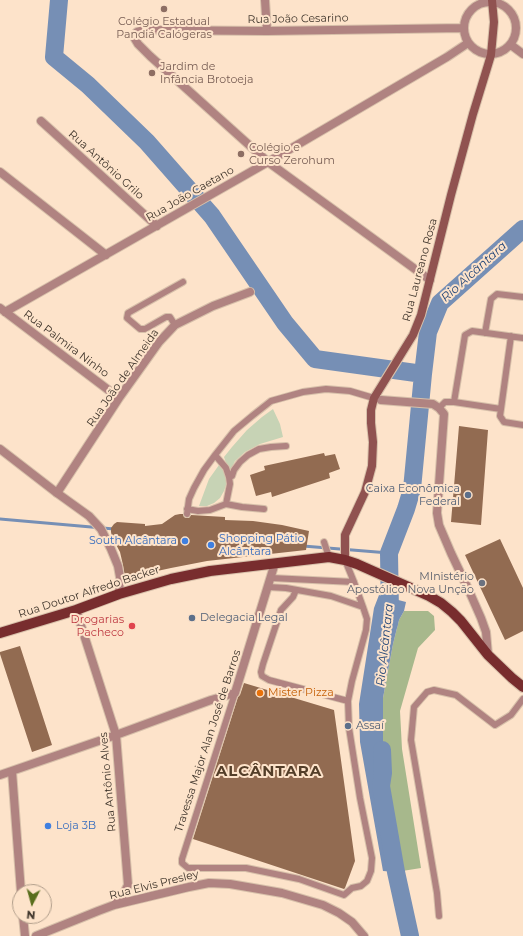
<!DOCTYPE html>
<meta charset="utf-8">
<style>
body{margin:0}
#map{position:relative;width:523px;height:936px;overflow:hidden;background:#fde3ca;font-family:Montserrat,sans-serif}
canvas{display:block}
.north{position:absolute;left:12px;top:884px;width:40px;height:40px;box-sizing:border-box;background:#fde3ca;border:1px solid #b19e8b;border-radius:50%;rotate:186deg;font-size:11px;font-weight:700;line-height:16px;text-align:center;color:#40362c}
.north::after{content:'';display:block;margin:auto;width:14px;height:18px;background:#596e1d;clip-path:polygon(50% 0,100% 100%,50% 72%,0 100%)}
</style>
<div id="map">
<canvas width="523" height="936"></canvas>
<div class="north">N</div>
</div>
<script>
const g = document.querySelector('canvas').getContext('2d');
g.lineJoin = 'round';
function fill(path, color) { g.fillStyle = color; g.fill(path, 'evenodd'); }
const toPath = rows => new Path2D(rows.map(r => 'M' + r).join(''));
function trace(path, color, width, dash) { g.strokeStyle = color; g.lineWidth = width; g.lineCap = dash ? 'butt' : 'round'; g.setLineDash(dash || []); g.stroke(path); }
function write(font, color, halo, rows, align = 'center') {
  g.font = font + ' Montserrat,sans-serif'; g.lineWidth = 4; g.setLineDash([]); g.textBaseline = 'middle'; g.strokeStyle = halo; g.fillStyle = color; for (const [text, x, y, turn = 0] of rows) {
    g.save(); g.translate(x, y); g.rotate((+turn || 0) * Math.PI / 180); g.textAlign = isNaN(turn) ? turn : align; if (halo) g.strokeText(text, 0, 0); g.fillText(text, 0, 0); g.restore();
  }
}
fill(toPath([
 [273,409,280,424,283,437,260,444,245,452,235,461,230,471,228,469,224,457,232,447,247,430,262,417],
 [219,465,224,471,226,478,226,485,224,491,220,498,214,503,207,506,199,506,209,479]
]), '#c7d3b5');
fill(toPath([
 [404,611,428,611,434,616,435,630,418,648,400,711,402,749,421,868,396,872,383,773,383,698,393,644,399,620]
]), '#a7b88c');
fill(toPath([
 [379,595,406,602,404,611,399,620,393,644,383,698,383,773,381,786,396,872,383,871,360,742,359,704,374,608]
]), '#768fb5');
trace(toPath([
 [0,519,114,529],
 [303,546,389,553]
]), '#768fb5', 3);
trace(toPath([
 [59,0,54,57,88,85,147,142,212,216,285,323,315,359,423,374],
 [389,623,390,612,389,553,406,509,412,489,423,374,428,332,440,303,523,229],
 [382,750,383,773,381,786,396,872,410,936]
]), '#768fb5', 18);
fill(toPath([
 [459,426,488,430,481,525,451,522],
 [324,453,325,456,335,454,340,469,329,473,330,478,272,497,271,492,256,496,250,475,265,470,264,466],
 [180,514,183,514,184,517,186,518,189,518,191,515,225,517,225,520,253,521,282,525,309,531,306,550,207,561,171,568,125,578,123,565,120,552,112,537,111,532,111,528,114,524,117,522,145,524,145,526,162,524,175,515],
 [500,539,523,588,523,631,505,640,465,555],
 [20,646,52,745,32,752,0,654,0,652],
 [244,683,334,710,355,861,345,888,344,889,193,839,238,697,240,695]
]), '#926b51');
const service = toPath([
 [175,325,170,317,166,317,145,329,140,329,127,318,128,313,183,282],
 [485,333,491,299,497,294,523,297],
 [454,402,501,409,511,336],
 [439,408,445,402,454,402,465,335,472,331,523,338],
 [501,409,500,416,504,422,523,425],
 [229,477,232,476,234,470,240,462,248,455,259,449,271,447,286,446],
 [226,504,242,507,264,509],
 [187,509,198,511,210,510,226,504,230,484,229,477,226,468,215,455],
 [187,514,189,499,194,488,204,470,215,455,234,431,252,416,271,401,303,392,326,389,350,391,377,399],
 [324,542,329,557],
 [345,560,354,582,363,607],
 [271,578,354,582],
 [296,590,293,597,281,610,263,664,261,672,262,676,269,680,348,701],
 [235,693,182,859,182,863,188,868,246,868,299,879,344,895,352,888,361,886,367,881,371,871,372,858,360,798,349,728,348,701,352,681,366,630,367,619,363,607,331,596,286,588,268,587],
 [439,916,437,893,411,740,414,707,427,692,434,690,456,695,495,725,511,715,523,699]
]);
const pedestrian = toPath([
 [0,449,57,493,89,516,101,529,111,549,118,566,120,577,119,594]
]);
const minor = toPath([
 [265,0,267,31],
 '464 28a26 26 0 1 1 52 0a26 26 0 1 1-52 0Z',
 [511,45,523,54],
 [41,121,157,226],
 [0,172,106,255],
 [430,280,268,162,150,56,138,44,135,39,134,35,137,32,143,30,267,31,463,28],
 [0,308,119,398],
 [5,312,268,162,447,57,468,43],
 [381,400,433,404,439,408,444,414,437,513,439,525,451,553,470,593,481,618,486,632,488,655],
 [57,493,119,398,159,342,175,325,213,306,250,292],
 [76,610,116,735,128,885,123,895,114,905],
 [12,771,21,892],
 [0,775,116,735,211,700,235,693,275,563],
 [23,916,25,936],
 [36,936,98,911,114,905,189,887,209,883,230,884,282,893,323,905,339,913,352,922,364,936]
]);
const secondary = toPath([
 [345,560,345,535,365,492,372,466,373,442,371,423,371,410,374,398,413,335,421,315,451,195,473,114,488,65,491,55,494,22,492,0]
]);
const primary = toPath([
 [0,633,76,610,119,594,171,579,210,571,329,557,345,560,357,564,429,596,441,603,452,612,461,621,488,655,512,678,523,687]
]);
trace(service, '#d7c0aa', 8);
trace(pedestrian, '#d7c0aa', 10);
trace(minor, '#d7c0aa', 10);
trace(secondary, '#d7c0aa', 10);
trace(primary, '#d7c0aa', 12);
trace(service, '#b08381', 6);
trace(pedestrian, '#b08381', 8);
trace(minor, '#b08381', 8);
trace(secondary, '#905250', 8);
trace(primary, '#782d2e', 10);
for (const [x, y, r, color] of [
 [164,9,4,"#8d6e63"],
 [152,73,4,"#8d6e63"],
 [241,154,4,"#8d6e63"],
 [468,495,4,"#5c6f8a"],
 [185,541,4,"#3f7fe0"],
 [211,545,4,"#3f7fe0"],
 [482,583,4,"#6b7280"],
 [192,618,4,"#5c6f8a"],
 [132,626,4,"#e0444e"],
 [260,693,4,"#e8710a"],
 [348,726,4,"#5c6f8a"],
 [48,826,4,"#3f7fe0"]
]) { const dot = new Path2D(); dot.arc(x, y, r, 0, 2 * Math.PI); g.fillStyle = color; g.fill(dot); trace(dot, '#fde3ca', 1.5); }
write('11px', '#40362c', '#fde3ca', [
 ["Rua João Cesarino",298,19,-1],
 ["Rua Antônio Grilo",106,165,42],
 ["Rua João Caetano",190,194,-30],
 ["Rua Laureano Rosa",420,270,-75],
 ["Rua Palmira Ninho",66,344,37],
 ["Rua João de Almeida",123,378,-55],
 ["Rua Doutor Alfredo Backer",89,592,-18],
 ["Travessa Major Alan José de Barros",208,741,-72],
 ["Rua Antônio Alves",108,782,-95],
 ["Rua Elvis Presley",154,885,-14]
]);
write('11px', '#785e54', '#fde3ca', [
 ["Colégio Estadual",164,22,"center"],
 ["Pandiá Calógeras",164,35,"center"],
 ["Jardim de",160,67],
 ["Infância Brotoeja",160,80],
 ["Colégio e",249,148],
 ["Curso Zerohum",249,161]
], 'left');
write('11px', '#4e5e75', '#fde3ca', [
 ["Caixa Econômica",460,489,"right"],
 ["Federal",460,502,"right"],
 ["Delegacia Legal",200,618],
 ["Assaí",356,726]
], 'left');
write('11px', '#366cbe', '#fde3ca', [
 ["Shopping Pátio",219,539],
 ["Alcântara",219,552],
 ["South Alcântara",177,541,"right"],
 ["Loja 3B",56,826]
], 'left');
write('11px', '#5b616d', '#fde3ca', [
 ["MInistério",474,577],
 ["Apostólico Nova Unção",474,590]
], 'right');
write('11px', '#be3a42', '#fde3ca', [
 ["Drogarias",124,620],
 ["Pacheco",124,633]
], 'right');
write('11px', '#c56008', '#fde3ca', [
 ["Mister Pizza",268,693]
], 'left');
write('italic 12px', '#234678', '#fde3ca', [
 ["Rio Alcântara",474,272,-42],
 ["Rio Alcântara",385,645,-84]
]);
g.letterSpacing = '1px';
write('bold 15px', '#533e29', '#fde3ca', [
 ["ALCÂNTARA",269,772]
]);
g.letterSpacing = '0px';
</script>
